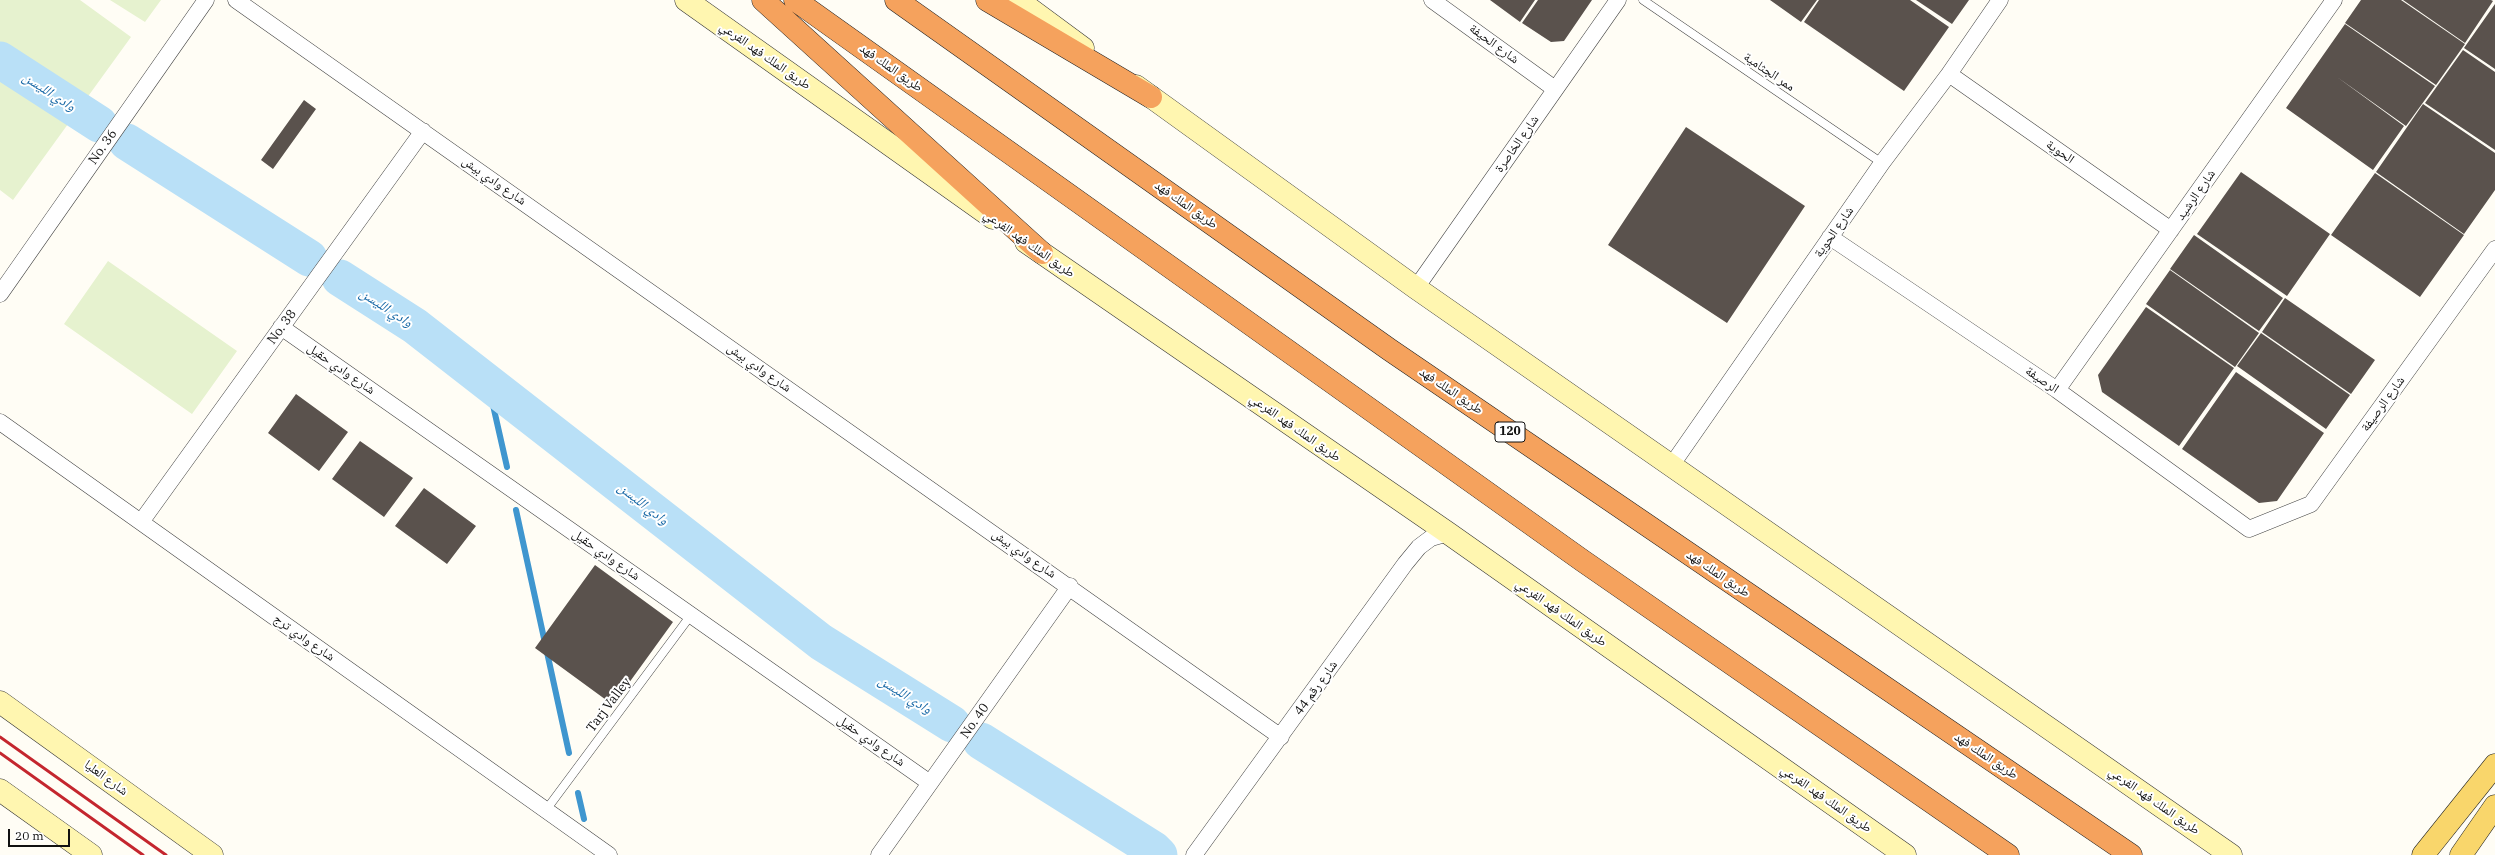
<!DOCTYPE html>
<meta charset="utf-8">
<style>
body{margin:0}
#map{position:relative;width:2495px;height:855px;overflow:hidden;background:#fffdf5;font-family:"IBM Plex Serif",serif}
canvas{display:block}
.scale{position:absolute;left:8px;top:829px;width:62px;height:18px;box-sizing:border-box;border:2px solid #111;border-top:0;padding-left:5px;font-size:12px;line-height:14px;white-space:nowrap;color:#111;-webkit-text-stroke:3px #fff;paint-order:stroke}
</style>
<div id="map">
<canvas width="2495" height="855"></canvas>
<div class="scale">20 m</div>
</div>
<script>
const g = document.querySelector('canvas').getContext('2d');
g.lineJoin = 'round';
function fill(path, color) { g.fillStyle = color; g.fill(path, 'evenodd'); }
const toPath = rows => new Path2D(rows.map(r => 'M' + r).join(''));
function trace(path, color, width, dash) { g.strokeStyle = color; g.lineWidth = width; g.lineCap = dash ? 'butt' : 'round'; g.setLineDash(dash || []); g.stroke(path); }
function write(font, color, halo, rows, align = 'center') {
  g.font = font + ' "IBM Plex Serif","Noto Naskh Arabic",serif'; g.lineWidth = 4; g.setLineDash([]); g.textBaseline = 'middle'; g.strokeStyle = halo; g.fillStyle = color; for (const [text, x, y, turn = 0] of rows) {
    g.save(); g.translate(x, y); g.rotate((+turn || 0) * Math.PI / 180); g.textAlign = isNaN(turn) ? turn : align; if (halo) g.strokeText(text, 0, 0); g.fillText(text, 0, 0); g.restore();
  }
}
fill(toPath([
 [0,0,80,0,131,37,13,200,0,190],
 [110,0,161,0,145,22],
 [108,261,237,351,192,414,64,324]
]), '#e6f2cf');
trace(toPath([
 [488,383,507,467],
 [516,510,569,753],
 [578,793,584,819]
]), '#3f96cf', 6);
trace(toPath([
 [0,60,99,124],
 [127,142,309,258],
 [340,278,415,326,821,642,952,724],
 [981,741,1154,850,1159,855]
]), '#b9e0f7', 37);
fill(toPath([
 [1490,0,1535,0,1520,22],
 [1538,0,1592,0,1564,41,1551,42,1522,23],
 [1770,0,1817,0,1801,22],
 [1819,0,1910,0,1949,27,1904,91,1804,22],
 [1916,0,1969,0,1952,24],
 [2361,0,2401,0,2465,44,2436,85,2345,23],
 [2403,0,2491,0,2493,1,2465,43],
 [2495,4,2495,69,2464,48],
 [2345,24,2435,86,2406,126,2337,77,2404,126,2373,170,2286,108],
 [2463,50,2495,72,2495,150,2425,103],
 [304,100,316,109,273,169,261,160],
 [2423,104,2495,153,2495,190,2464,234,2376,172],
 [1686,127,1805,206,1727,323,1608,245],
 [2241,172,2330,234,2287,296,2197,234],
 [2375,173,2464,235,2420,297,2331,235],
 [2194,235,2283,298,2259,331,2170,269],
 [2170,270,2259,333,2235,367,2146,304],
 [2285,298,2375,360,2351,394,2262,332],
 [2146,307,2234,368,2179,446,2102,392,2098,375],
 [2261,333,2350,395,2326,429,2237,366],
 [2236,372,2324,433,2277,501,2259,503,2182,449],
 [296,394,348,432,319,471,268,433],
 [360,441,413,478,384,517,332,479],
 [424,488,476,526,447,564,395,526],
 [595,565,673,622,613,705,535,648]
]), '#5a524d');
const service = toPath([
 [1643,0,1882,163],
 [546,810,691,615]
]);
const minor = toPath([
 [236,0,1281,737],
 [1432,0,1555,89],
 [1949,74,2171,230],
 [1830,237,2057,390,2249,529,2311,504,2495,249],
 [1416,288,1618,0],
 [0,294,206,0],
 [281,327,930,783],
 [2057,390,2334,0],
 [0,422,609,855],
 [1671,466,1882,163,1949,74,2000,0],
 [141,522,423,131],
 [879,855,1070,586],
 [1194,855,1405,564,1419,547,1431,538,1448,533]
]);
const secondary = toPath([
 [686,0,993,218],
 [1018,0,1083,48],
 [1136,86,1416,288,2231,855],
 [1026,242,1448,533,1905,855],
 [0,702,212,855],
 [0,790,91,855]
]);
const primary = toPath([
 [2423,855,2495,765],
 [2461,855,2495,806]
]);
const motorway = toPath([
 [763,0,1042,253],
 [795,0,1583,561,2008,855],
 [896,0,1390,350,2131,855],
 [987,0,1151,97]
]);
trace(service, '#444', 9);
trace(minor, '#444', 17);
trace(secondary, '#333', 23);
trace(primary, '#222', 23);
trace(motorway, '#222', 23);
trace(service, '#fff', 8);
trace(minor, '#fff', 16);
trace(secondary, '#fff6b0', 22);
trace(primary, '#f9d66b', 22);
trace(motorway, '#f5a25d', 22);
trace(toPath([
 [0,737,166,855],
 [0,753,143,855]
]), '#c4262e', 3);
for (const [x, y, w] of [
 [1510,432,30]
]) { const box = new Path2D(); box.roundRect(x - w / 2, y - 10, w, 20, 3); g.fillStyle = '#fff'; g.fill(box); trace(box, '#111', 1); }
write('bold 12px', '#111', null, [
 ["120",1510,432]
]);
write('13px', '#111', '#fff', [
 ["شارع الحيفة",1494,44,36],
 ["طريق الملك فهد الفرعي",765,56,35],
 ["طريق الملك فهد",891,68,35],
 ["ممر الجثامية",1769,72,34],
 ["شارع الخاصرة",1517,144,-55],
 ["No. 36",103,147,-55],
 ["الحوية",2060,152,35],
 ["شارع وادي بيش",494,181,35],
 ["شارع الرشيد",2196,195,-55],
 ["طريق الملك فهد",1186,205,35],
 ["شارع الحوية",1834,232,-55],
 ["طريق الملك فهد الفرعي",1029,244,35],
 ["No. 38",282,327,-54],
 ["شارع وادي بيش",759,368,35],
 ["شارع وادي حقيل",341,369,35],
 ["الرصيفة",2042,380,34],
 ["طريق الملك فهد",1451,391,34],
 ["شارع الرصيفة",2383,404,-54],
 ["طريق الملك فهد الفرعي",1295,428,35],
 ["شارع وادي بيش",1024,554,35],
 ["شارع وادي حقيل",606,555,35],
 ["طريق الملك فهد",1718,574,34],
 ["طريق الملك فهد الفرعي",1561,613,35],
 ["شارع وادي ترج",304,638,35],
 ["شارع رقم 44",1316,688,-54],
 ["Tarj Valley",609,705,-53],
 ["No. 40",975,721,-55],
 ["شارع وادي حقيل",871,741,35],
 ["طريق الملك فهد",1986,756,34],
 ["شارع العليا",106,778,36],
 ["طريق الملك فهد الفرعي",1826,799,35],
 ["طريق الملك فهد الفرعي",2154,801,35]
]);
write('italic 14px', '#1768a6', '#fff', [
 ["وادي الليسن",49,92,33],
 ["وادي الليسن",386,308,33],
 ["وادي الليسن",643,504,38],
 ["وادي الليسن",905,695,32]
]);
</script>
